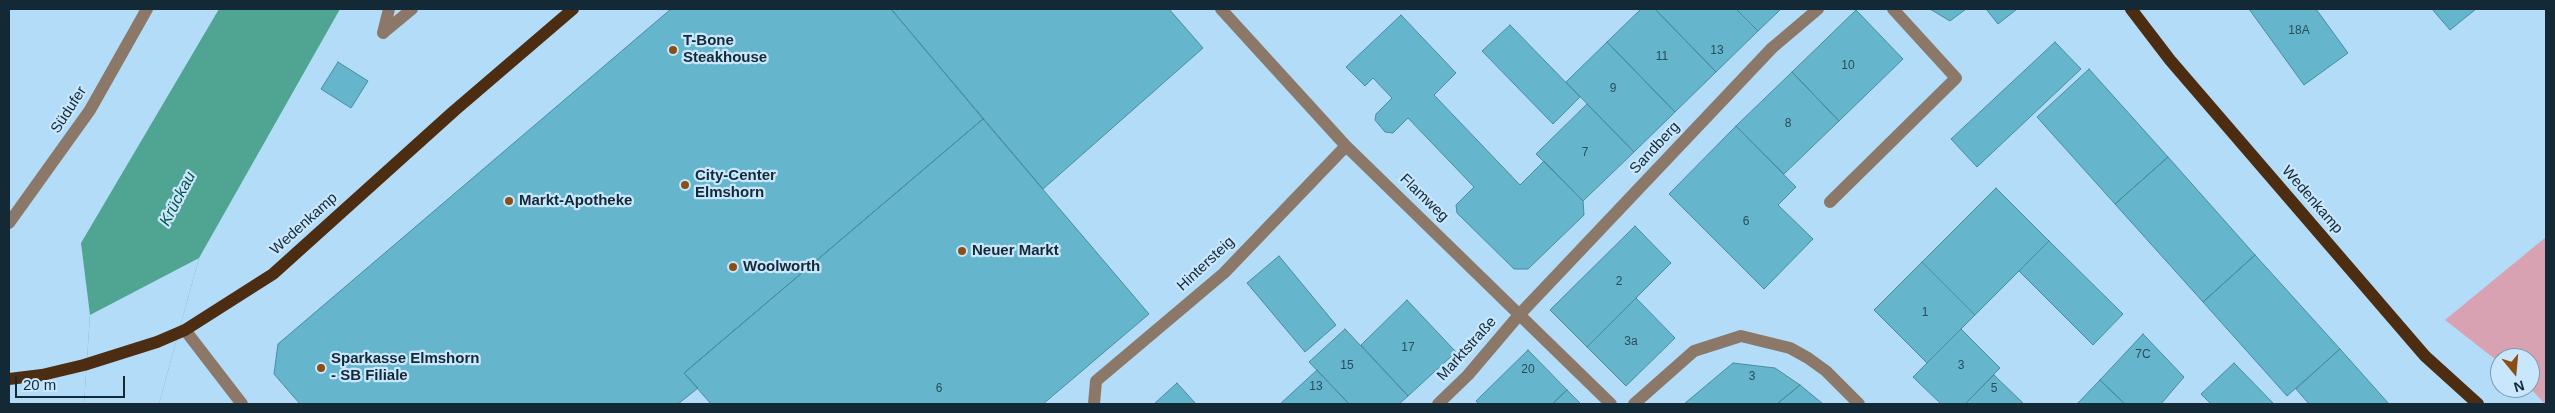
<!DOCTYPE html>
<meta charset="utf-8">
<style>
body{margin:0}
#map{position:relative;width:2555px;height:413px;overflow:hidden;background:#b2dcf8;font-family:Arial,sans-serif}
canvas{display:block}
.frame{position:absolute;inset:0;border:10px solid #142936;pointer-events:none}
.north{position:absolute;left:2490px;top:348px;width:50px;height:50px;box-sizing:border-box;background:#c8e7fd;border:1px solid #809bad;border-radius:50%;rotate:163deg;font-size:14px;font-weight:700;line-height:20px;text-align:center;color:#142936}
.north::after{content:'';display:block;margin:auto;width:18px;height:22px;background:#8c4e13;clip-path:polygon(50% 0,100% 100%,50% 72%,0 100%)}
.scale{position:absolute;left:15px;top:376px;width:110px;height:22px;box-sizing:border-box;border:2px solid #142936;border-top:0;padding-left:6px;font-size:15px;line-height:18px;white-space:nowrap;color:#142936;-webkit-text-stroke:4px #c8e7fd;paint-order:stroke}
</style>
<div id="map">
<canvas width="2555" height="413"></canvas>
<div class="frame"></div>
<div class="north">N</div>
<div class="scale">20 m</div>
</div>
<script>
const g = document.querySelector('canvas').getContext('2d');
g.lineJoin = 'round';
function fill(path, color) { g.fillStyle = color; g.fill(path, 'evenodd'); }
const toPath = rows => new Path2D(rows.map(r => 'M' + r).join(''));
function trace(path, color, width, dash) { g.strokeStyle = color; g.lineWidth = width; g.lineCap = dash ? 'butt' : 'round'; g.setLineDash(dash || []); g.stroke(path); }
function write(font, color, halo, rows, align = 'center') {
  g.font = font + ' Arial,sans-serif'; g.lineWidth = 4.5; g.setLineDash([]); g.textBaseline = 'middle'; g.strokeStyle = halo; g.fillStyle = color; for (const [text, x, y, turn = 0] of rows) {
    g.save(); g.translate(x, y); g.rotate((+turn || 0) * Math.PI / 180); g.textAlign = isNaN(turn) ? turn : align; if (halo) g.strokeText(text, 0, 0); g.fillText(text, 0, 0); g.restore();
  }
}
fill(toPath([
 [2546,237,2546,404,2545,404,2530,388,2530,358,2500,358,2500,363,2445,320]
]), '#d8a2b3');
fill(toPath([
 [219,9,340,9,199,258,159,404,84,404,90,315,81,243]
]), '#50a492');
fill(toPath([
 [199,258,159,404,84,404,90,315]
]), '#b2dcf8');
const building = toPath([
 [671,9,891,9,983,119,684,373,698,388,678,404,300,404,274,374,278,344,671,9],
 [891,9,1169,9,1203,48,1043,189,891,9],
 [1641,9,1655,9,1716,72,1675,112,1607,42,1641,9],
 [1655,9,1736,9,1758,31,1716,72,1655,9],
 [1736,9,1781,9,1758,31,1736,9],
 [1930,9,1966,9,1950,21,1930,9],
 [1986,9,2017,9,1998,24,1986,9],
 [2249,9,2316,9,2348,53,2304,85,2249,9],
 [2432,9,2476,9,2450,30,2432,9],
 [1856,10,1903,59,1839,121,1792,72,1856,10],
 [1401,15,1456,73,1434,95,1520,185,1544,161,1583,201,1584,215,1528,269,1514,269,1457,213,1456,205,1474,187,1408,118,1393,133,1385,132,1375,120,1376,114,1392,98,1373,78,1365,86,1346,67,1401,15],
 [1510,25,1580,97,1553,124,1482,51,1510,25],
 [1607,42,1675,112,1634,152,1566,82,1607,42],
 [2055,42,2081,69,1977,167,1951,139,2055,42],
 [338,62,368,81,351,108,321,89,338,62],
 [2089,69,2168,157,2115,204,2037,117,2089,69],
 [1792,72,1839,121,1784,174,1736,126,1792,72],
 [1587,104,1634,152,1583,201,1536,154,1587,104],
 [983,119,1149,314,1043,404,711,404,684,373,983,119],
 [1736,126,1796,187,1778,205,1813,239,1764,289,1669,194,1736,126],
 [2168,157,2255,255,2203,302,2115,204,2168,157],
 [1996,188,2049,241,1975,315,1922,262,1996,188],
 [1635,226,1671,263,1587,347,1550,310,1635,226],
 [2049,241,2123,314,2093,345,2019,271,2049,241],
 [2255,255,2340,349,2287,396,2203,302,2255,255],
 [1279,256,1336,325,1305,352,1247,283,1279,256],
 [1922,262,1975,315,1927,363,1874,310,1922,262],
 [1636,298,1675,338,1626,386,1587,347,1636,298],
 [1407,300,1456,352,1408,396,1361,345,1407,300],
 [1345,329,1408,396,1399,404,1349,404,1309,362,1345,329],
 [1961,329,2000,368,1965,404,1941,404,1913,377,1961,329],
 [2143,334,2184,377,2161,404,2125,404,2100,380,2143,334],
 [2340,349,2389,404,2309,404,2296,389,2340,349],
 [1528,350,1567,390,1552,404,1479,404,1476,401,1528,350],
 [1733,363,1775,368,1800,385,1777,404,1684,404,1733,363],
 [2234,363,2274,404,2211,404,2201,394,2234,363],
 [1317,370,1349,404,1280,404,1317,370],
 [1994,375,2024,404,1965,404,1994,375],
 [2100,380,2125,404,2077,404,2100,380],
 [1177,383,1196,404,1154,404,1177,383],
 [1800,385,1823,404,1777,404,1800,385],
 [1567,390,1581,404,1552,404,1567,390]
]);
fill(building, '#65b6cd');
trace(building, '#488c9e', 1);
trace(toPath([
 [1221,9,1346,146,1611,404],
 [383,33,412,9],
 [383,33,389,9],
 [1830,202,1956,78,1893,9],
 [9,223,90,110,147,9],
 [185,330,242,404],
 [1094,404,1096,381,1224,273,1346,146],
 [1438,404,1468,375,1519,315,1772,48,1818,9],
 [1634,404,1694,351,1741,336,1790,348,1808,358,1826,371,1859,404]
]), '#8c7869', 12);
trace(toPath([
 [2131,9,2170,60,2425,356,2478,404],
 [9,379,42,375,84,365,157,342,185,330,273,274,454,111,573,9]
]), '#4d2d11', 12);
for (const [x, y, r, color] of [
 [673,50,5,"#8c4e13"],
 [685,185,5,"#8c4e13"],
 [509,201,5,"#8c4e13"],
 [962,251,5,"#8c4e13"],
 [733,267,5,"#8c4e13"],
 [321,368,5,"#8c4e13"]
]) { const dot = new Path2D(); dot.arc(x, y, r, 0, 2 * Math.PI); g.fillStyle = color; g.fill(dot); trace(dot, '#c8e7fd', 2); }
write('12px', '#284c5c', null, [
 ["18A",2299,31],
 ["13",1717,51],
 ["11",1662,57],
 ["10",1848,66],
 ["9",1613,89],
 ["8",1788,124],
 ["7",1585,153],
 ["6",1746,222],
 ["2",1619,282],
 ["1",1925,313],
 ["3a",1631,342],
 ["17",1408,348],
 ["7C",2143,355],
 ["15",1347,366],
 ["3",1961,366],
 ["20",1528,370],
 ["3",1752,377],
 ["13",1316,387],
 ["6",939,389],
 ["5",1994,389]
]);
write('bold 15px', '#142936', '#c8e7fd', [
 ["T-Bone",683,41],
 ["Steakhouse",683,58],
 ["City-Center",695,176],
 ["Elmshorn",695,193],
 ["Markt-Apotheke",519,201],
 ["Neuer Markt",972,251],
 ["Woolworth",743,267],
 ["Sparkasse Elmshorn",331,359],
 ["- SB Filiale",331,376]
], 'left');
write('15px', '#142936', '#c8e7fd', [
 ["Südufer",69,110,-57],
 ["Sandberg",1655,148,-47],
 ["Flamweg",1424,198,44],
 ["Wedenkamp",2312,200,49],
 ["Wedenkamp",304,224,-42],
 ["Hintersteig",1206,264,-43],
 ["Marktstraße",1467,349,-48]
]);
write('italic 16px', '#0c5448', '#c8e7fd', [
 ["Krückau",178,199,-62]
]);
</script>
